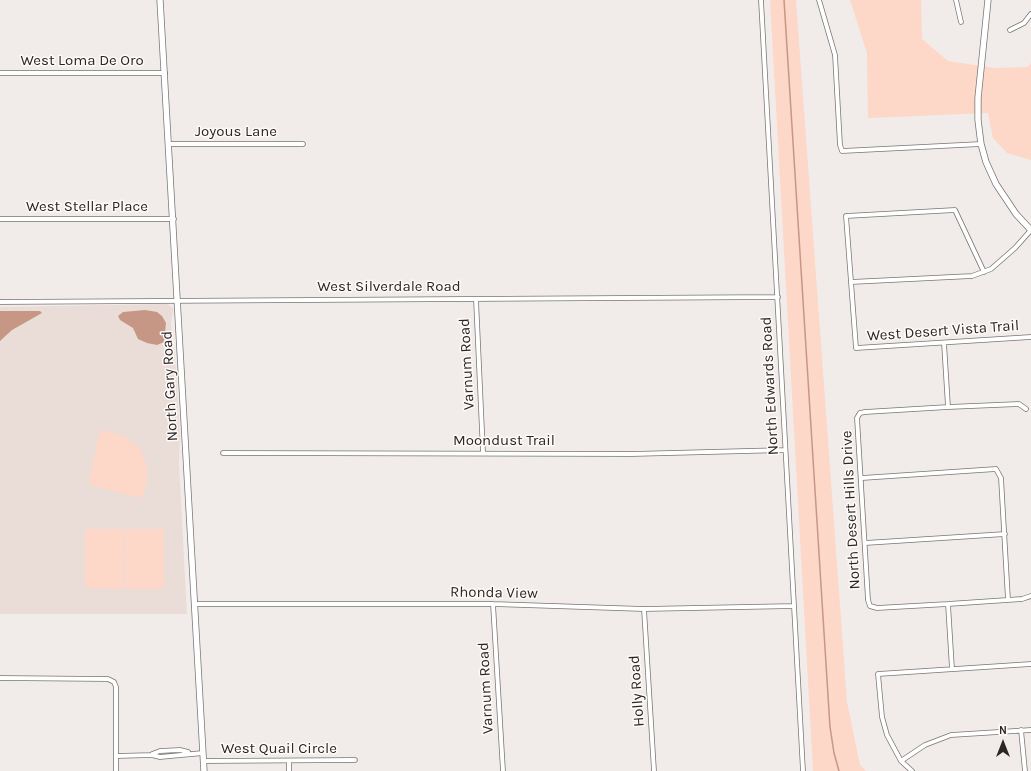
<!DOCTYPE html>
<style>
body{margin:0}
#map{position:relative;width:1031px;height:771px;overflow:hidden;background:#f1ecea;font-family:Karla,sans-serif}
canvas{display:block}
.north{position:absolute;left:983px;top:723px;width:40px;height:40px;-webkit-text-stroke:3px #fffaf8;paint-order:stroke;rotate:0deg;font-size:11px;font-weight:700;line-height:16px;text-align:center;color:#292726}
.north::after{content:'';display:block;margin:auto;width:14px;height:18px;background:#292726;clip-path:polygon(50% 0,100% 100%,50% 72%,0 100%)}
</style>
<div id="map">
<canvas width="1031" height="771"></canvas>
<div class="north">N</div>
</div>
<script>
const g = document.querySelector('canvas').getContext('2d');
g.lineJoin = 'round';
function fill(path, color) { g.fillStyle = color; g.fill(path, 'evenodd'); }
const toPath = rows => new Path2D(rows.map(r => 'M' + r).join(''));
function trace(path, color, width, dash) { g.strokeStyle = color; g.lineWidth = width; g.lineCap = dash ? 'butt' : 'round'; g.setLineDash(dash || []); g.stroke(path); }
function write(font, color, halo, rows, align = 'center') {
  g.font = font + ' Karla,sans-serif'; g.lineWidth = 3; g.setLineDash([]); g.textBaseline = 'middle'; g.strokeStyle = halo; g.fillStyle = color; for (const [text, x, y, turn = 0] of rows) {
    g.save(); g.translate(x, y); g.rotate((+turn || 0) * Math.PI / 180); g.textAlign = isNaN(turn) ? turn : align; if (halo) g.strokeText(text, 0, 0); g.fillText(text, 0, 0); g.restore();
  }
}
fill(toPath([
 [167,304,173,308,173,312,171,323,172,340,175,356,180,436,179,464,187,614,0,614,0,307]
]), '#eaddd8');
fill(toPath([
 [770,0,796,0,847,702,860,765,866,771,813,771],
 [850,0,921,0,922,39,948,61,994,68,1027,67,1031,63,1031,160,1007,153,993,138,988,113,868,118,867,53],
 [100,430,122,435,135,444,141,450,145,459,148,476,143,498,91,486,89,482],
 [85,529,124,529,123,589,85,588],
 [125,529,164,529,164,589,125,589]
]), '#fdd7c8');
fill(toPath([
 [145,310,157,312,162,316,166,323,164,342,157,345,147,343,138,339,133,328,120,320,118,316,123,312],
 [0,311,40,311,42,313,12,330,0,341]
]), '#c69784');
trace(toPath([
 [784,0,830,727,834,753,839,771]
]), '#c69784', 1.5);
const street = toPath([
 [761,0,803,771],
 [819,0,835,55,840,145,842,151,981,144],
 [956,0,961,22],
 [1010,30,1024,23,1031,14],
 [0,73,165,73],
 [169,144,303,144],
 [0,219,174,219],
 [984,272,955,210,846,216,856,348,1031,337],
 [851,282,972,276,991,269,1015,248,1031,230],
 [476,299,483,453],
 [0,302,778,297],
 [944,343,948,407],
 [1026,409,1019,404,948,407,865,412,860,413,857,418,868,600,870,606,877,608,948,604,1022,599,1031,596],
 [223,453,632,454,785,450],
 [862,478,996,469,1001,478,1008,600],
 [865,543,1005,534],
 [194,604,493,604,644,609,794,606],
 [493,604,503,771],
 [948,604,952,669],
 [644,609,654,771],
 [0,678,108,679,114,682,116,687,116,771],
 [1021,730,1025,771],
 [152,754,160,751,180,750,188,752],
 [116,756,152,755,160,757,203,753],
 [203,761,355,760],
 [289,761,289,771],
 [901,761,925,745,951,735,1031,730],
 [912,771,901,761,887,735,882,717,878,674,1031,664]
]);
const secondary = toPath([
 [160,0,204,771],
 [988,0,978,98,978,120,981,144,986,162,996,184,1016,214,1031,230]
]);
trace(street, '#797573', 5.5);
trace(secondary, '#797573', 7);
trace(street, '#fff', 4);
trace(secondary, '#fff', 5.5);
write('15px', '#292726', '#fffaf8', [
 ["West Loma De Oro",82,61],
 ["Joyous Lane",236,132],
 ["West Stellar Place",87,207],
 ["West Silverdale Road",389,287],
 ["West Desert Vista Trail",943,331,-4],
 ["Varnum Road",467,364,-93],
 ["North Gary Road",170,386,-93],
 ["North Edwards Road",770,386,-93],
 ["Moondust Trail",504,441],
 ["North Desert Hills Drive",851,510,-93],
 ["Rhonda View",494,593,1],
 ["Varnum Road",486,688,-93],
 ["Holly Road",637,691,-94],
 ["West Quail Circle",279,749]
]);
</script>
